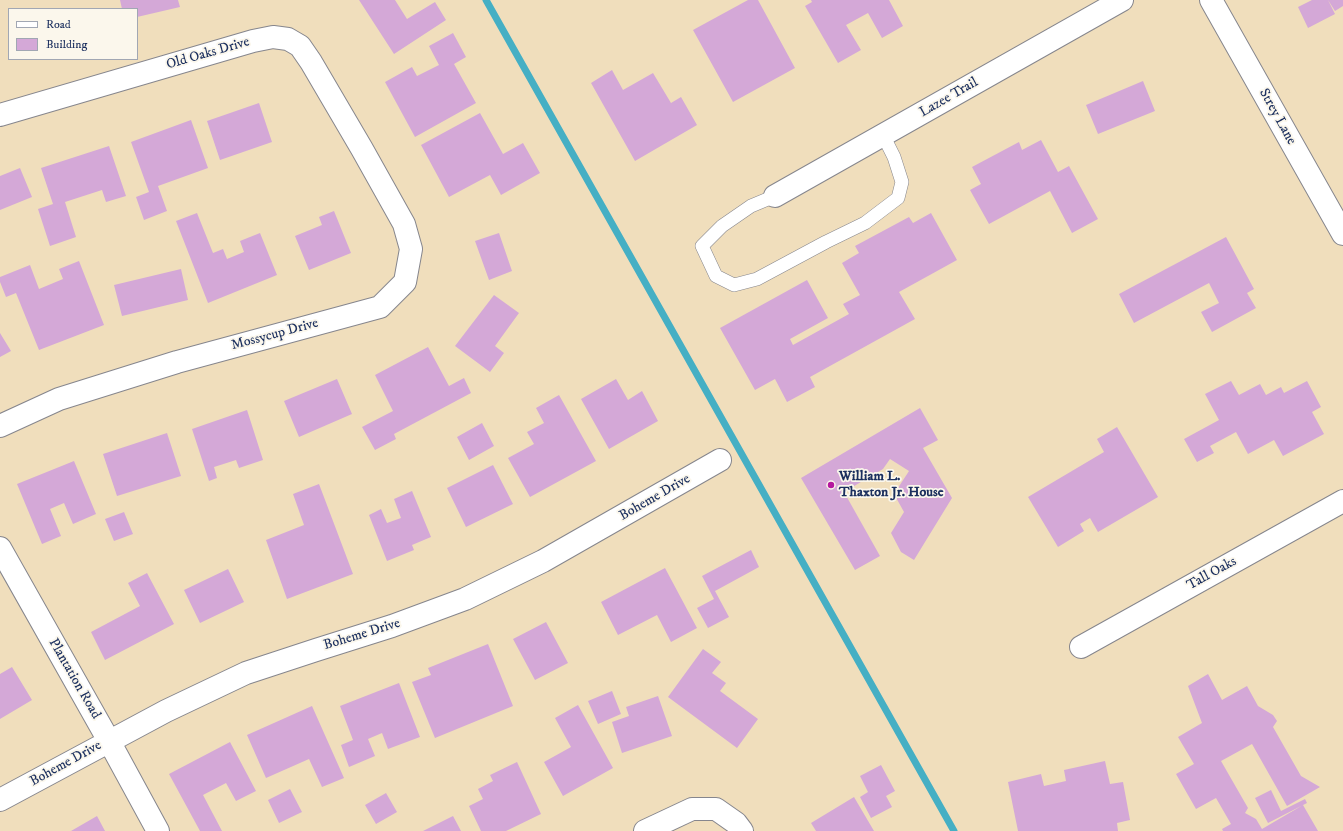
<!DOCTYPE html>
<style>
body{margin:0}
#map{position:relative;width:1343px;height:831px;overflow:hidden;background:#f0debc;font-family:"IM FELL DW Pica",serif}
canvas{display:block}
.legend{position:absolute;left:8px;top:8px;width:130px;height:52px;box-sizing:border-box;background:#fbf7ec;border:1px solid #a1a7b3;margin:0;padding:5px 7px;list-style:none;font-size:12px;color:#1b2f5e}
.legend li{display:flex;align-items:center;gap:8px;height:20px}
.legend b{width:20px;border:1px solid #a1a7b3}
</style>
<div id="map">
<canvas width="1343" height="831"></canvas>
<ul class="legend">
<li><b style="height:5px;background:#fff"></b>Road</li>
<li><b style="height:11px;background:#d4a8d7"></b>Building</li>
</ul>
</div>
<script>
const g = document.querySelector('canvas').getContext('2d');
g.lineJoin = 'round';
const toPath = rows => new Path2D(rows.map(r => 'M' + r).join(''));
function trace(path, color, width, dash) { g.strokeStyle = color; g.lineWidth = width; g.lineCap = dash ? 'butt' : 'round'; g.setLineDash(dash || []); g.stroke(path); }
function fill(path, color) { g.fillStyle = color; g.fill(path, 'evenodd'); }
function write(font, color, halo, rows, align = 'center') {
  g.font = font + ' "IM FELL DW Pica",serif'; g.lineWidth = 3.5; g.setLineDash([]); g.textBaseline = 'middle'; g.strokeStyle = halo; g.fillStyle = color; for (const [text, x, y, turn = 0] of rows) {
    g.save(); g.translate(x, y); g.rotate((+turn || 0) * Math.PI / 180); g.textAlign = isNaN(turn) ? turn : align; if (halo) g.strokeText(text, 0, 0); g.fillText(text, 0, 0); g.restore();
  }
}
trace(toPath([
 [486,0,954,831]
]), '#45afc4', 7);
fill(toPath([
 [120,0,178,0,180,7,137,17,137,9,122,9],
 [359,0,395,0,407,19,435,2,446,20,394,54],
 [748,0,758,0,795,68,733,102,693,30],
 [811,0,889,0,903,26,882,38,868,13,846,25,861,50,838,63,805,6,812,2],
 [1312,0,1328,0,1335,14,1308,28,1298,7],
 [1328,0,1343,0,1343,6,1335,11],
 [453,33,466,57,454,64,476,103,415,137,385,82,412,67,417,76,439,65,429,46],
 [612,70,623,90,653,73,671,103,681,97,697,125,635,161,591,83],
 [1143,81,1155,111,1098,134,1086,105],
 [259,103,272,142,220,160,207,121],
 [480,113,503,154,523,143,540,173,501,195,490,175,449,197,421,145],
 [191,120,208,168,158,186,167,211,144,220,136,197,149,192,131,142],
 [1041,140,1058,172,1069,166,1098,219,1072,233,1050,191,989,224,970,190,981,184,972,167,1019,142,1022,150],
 [109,146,126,196,106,202,102,190,65,202,76,237,50,246,38,209,53,204,41,168],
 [20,168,32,197,0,210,0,176],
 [334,211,351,253,309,270,295,236,322,225,319,217],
 [197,213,213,253,223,249,227,259,244,252,240,241,260,233,277,275,208,303,176,221],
 [931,213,957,260,899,292,915,319,810,377,815,387,787,402,775,379,755,390,720,328,807,280,828,318,790,339,793,345,849,314,843,304,860,295,842,263,859,253,855,246,909,217,913,223],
 [499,233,512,271,489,280,475,241],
 [1226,237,1254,289,1247,293,1256,308,1212,332,1201,312,1219,303,1209,283,1134,323,1119,294],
 [79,261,104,325,39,350,16,293,6,297,0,282,0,277,30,265,39,289,63,279,59,269],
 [181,269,188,300,122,316,114,285],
 [494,295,519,313,495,346,504,353,490,372,455,346],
 [0,333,11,351,0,357],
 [428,347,449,386,464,378,471,393,394,434,396,439,375,450,362,427,393,411,375,375],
 [337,379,352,414,299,437,284,401],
 [616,379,628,400,642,391,658,421,609,449,581,399],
 [1231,381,1239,395,1260,384,1266,395,1281,387,1284,393,1307,381,1321,407,1312,412,1324,434,1283,456,1274,440,1248,454,1236,432,1210,446,1214,453,1197,462,1184,439,1219,420,1205,394],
 [559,395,596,461,530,497,508,458,534,444,527,432,544,423,536,408],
 [920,408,938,440,923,448,952,498,914,560,901,552,891,533,904,512,894,494,909,471,890,459,883,469,844,492,880,556,855,570,801,478],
 [247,410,263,460,239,468,236,460,214,467,217,478,209,481,192,429],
 [482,423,494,446,469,460,457,437],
 [1117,427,1158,497,1098,532,1090,518,1080,524,1084,531,1058,547,1028,497,1104,452,1097,439],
 [167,433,181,476,117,496,103,454],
 [74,461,96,514,73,524,64,503,50,509,61,536,42,544,17,484],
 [493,465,513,504,466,527,447,488],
 [319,484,353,574,287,599,266,540,304,525,293,494],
 [412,491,431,537,412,545,414,550,387,561,369,515,381,509,387,523,401,518,394,499],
 [124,512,133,534,114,541,105,519],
 [751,550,759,567,715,591,729,617,708,628,697,608,714,599,702,576],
 [665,568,697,628,671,642,657,615,618,635,601,602],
 [228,569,244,602,200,623,184,590],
 [147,573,174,624,105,660,91,632,140,606,128,583],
 [546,622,568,663,535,680,513,639],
 [488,644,513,706,435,738,412,682,431,675,428,668],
 [703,649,721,662,712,673,726,683,720,691,758,719,737,748,668,697],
 [12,667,32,700,0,719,0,674],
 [1208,674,1222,700,1247,686,1258,706,1273,715,1277,721,1273,727,1301,776,1320,787,1287,806,1252,744,1221,761,1248,808,1245,813,1256,819,1262,829,1303,805,1318,831,1223,831,1222,829,1231,824,1216,798,1196,809,1176,774,1194,764,1178,737,1202,723,1188,686],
 [399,683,420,737,388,749,382,733,368,739,375,756,349,767,341,745,353,740,340,706],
 [612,691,621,714,598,724,588,701],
 [658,696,672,736,622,753,612,722,629,716,626,707],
 [578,705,613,768,563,796,544,762,571,747,555,718],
 [312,706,344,778,322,787,309,759,266,778,247,735],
 [230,742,256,791,236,801,226,783,203,795,222,831,200,831,169,774],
 [1105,761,1110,784,1123,782,1130,820,1117,823,1118,831,1018,831,1008,782,1041,774,1044,786,1066,781,1064,770],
 [517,762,541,814,506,831,481,831,469,806,483,799,478,789,493,781,490,775],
 [881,765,895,791,886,796,892,807,871,818,860,797,868,792,860,776],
 [290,789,302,812,279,823,268,800],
 [1271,790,1281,811,1305,799,1307,803,1268,823,1255,798],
 [386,793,397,812,376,824,365,805],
 [854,797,874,831,816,831,811,823],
 [97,816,105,831,71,831],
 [453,816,461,831,423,831]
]), '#d4a8d7');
const lane = toPath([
 [775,196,751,206,722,226,702,246,716,276,734,285,757,279,826,242,865,223,898,198,902,182,894,157,883,135]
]);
const street = toPath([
 [0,115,253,41,273,37,288,39,300,46,311,62,362,149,404,224,411,249,405,282,380,307,177,362,59,399,0,426],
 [775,196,1122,0],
 [0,548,109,741,158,831],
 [1081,647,1343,501],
 [0,800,166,711,246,673,316,650,392,626,465,599,543,561,720,460],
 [645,831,692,809,716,809,736,823,742,831]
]);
const secondary = toPath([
 [1211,0,1343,234]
]);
trace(lane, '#86868d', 14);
trace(street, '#86868d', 24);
trace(secondary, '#86868d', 24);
trace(lane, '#fff', 13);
trace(street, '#fff', 22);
trace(secondary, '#fff', 22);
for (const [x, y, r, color] of [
 [831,485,4,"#b5179e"]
]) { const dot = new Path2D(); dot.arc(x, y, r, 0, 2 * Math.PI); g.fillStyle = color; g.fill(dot); trace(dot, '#fbf7ec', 1.5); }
write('14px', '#1b2f5e', '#fbf7ec', [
 ["Old Oaks Drive",208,54,-16],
 ["Lazee Trail",949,98,-30],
 ["Strey Lane",1277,117,61],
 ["Mossycup Drive",275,335,-15],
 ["Boheme Drive",655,498,-30],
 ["Tall Oaks",1212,574,-29],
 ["Boheme Drive",362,635,-17],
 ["Plantation Road",74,679,60],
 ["Boheme Drive",66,764,-29]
]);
write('bold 14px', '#1b2f5e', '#fbf7ec', [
 ["William L.",839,477],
 ["Thaxton Jr. House",839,493]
], 'left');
</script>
